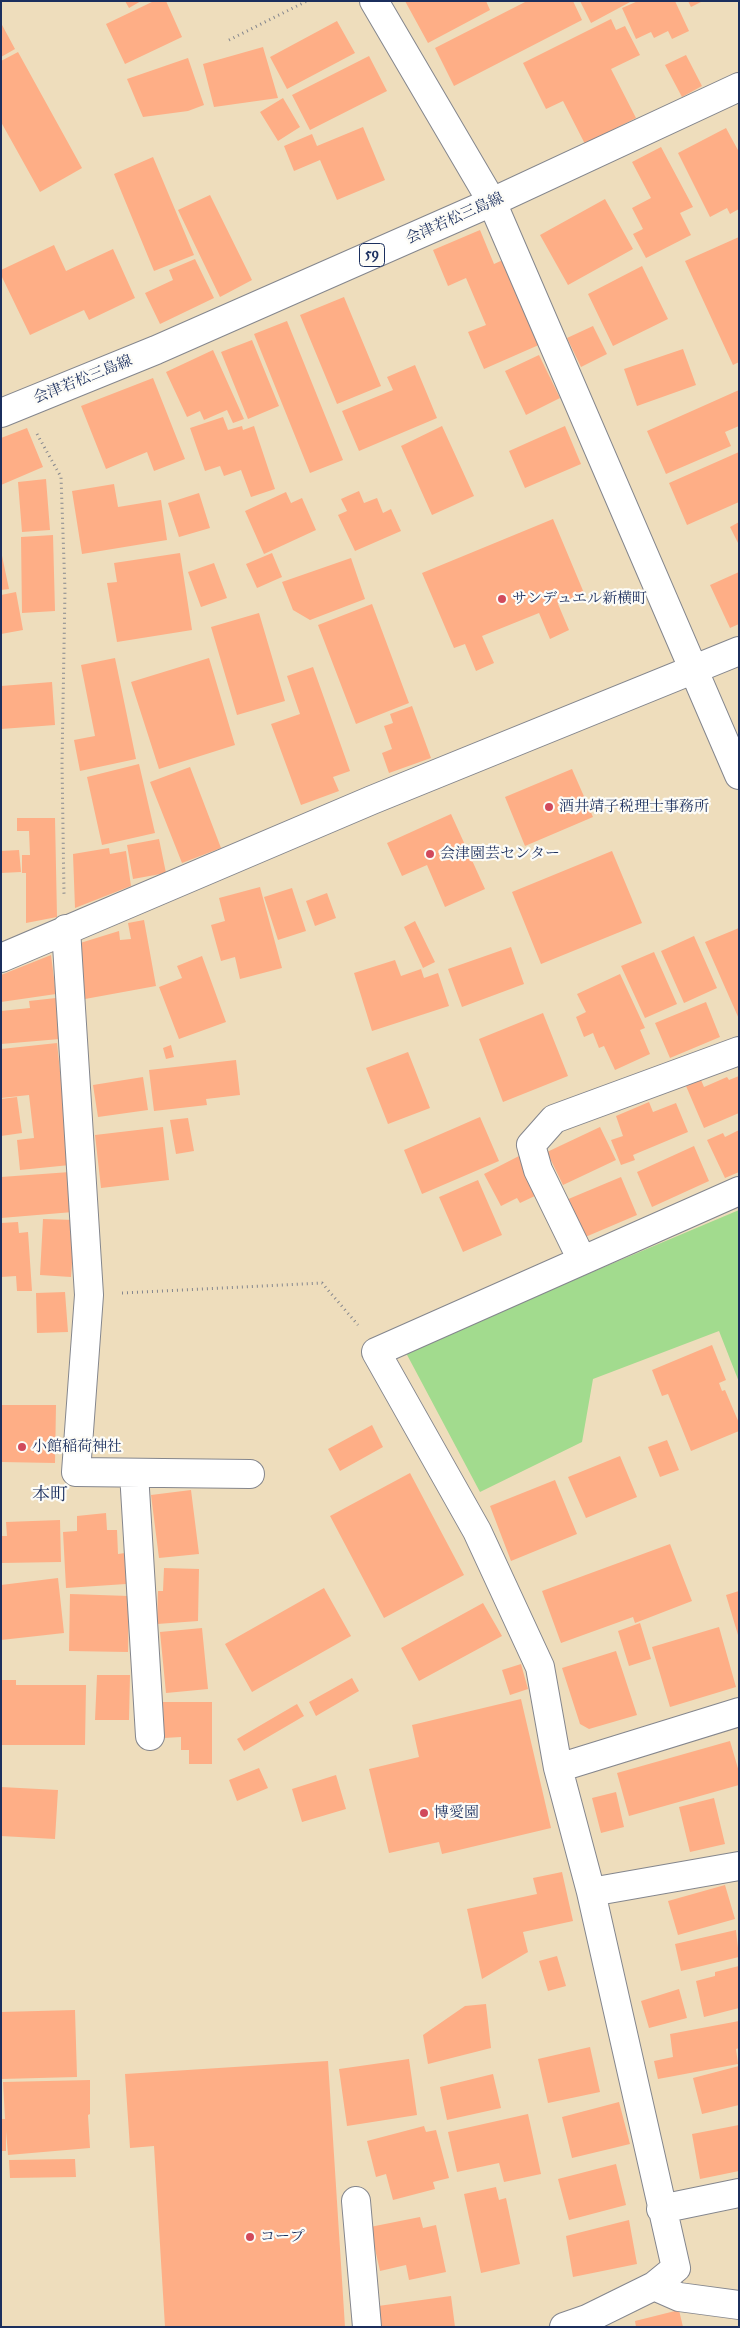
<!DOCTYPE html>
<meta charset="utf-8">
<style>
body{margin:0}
#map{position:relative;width:740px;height:2328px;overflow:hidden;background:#eeddbc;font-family:"IM FELL Great Primer",serif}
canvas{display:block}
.frame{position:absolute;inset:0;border:2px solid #1b2f5e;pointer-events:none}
</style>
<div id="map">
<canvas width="740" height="2328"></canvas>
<div class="frame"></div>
</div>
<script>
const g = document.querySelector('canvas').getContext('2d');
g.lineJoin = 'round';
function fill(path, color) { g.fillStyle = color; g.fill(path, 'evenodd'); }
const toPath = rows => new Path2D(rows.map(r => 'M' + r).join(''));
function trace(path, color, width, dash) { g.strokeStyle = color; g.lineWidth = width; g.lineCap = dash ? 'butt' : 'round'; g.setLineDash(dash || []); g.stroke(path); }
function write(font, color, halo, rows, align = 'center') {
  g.font = font + ' "IM FELL Great Primer","Noto Serif JP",serif'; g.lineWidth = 4.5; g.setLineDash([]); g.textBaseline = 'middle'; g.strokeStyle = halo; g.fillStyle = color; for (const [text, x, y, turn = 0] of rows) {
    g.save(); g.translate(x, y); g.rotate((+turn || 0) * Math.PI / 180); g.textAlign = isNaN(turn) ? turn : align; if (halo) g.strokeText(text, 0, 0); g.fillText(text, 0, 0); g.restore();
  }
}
fill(toPath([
 [739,1210,739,1382,719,1331,593,1379,582,1442,480,1492,405,1351]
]), '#a2db8e');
fill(toPath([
 [125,1,141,1,129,8],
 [154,1,166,1,182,37,125,64,106,24],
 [405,1,486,1,490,10,428,43],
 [527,1,573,1,582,20,454,86,435,48],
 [580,1,632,1,591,23],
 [638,1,675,1,689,31,672,39,668,31,654,38,651,32,636,39,622,8],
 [688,1,703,1,691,7],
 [611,19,616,30,625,26,640,55,611,69,636,118,585,144,563,101,546,109,523,63],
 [337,21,355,53,287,89,270,57],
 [1,23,15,49,1,57],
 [263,47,278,98,214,107,203,64],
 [18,52,82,168,40,192,1,122,1,61],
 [686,55,702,86,682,97,665,65],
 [369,56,387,91,310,130,292,95],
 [188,58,204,105,188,111,143,117,127,79],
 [283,98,300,127,278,141,260,112],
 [363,127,385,180,337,200,320,160,294,171,284,146,312,134,317,146],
 [726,128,739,152,739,209,730,214,727,208,710,217,678,153],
 [661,147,693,207,680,213,691,235,646,258,633,234,643,229,632,208,651,198,632,162],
 [153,157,194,255,154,271,114,174],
 [210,195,252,280,220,297,178,210],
 [605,199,633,249,568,285,540,235],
 [480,230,494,264,505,259,541,344,484,369,468,332,486,325,466,278,448,286,433,250],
 [739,237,739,362,733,365,685,261],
 [54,245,66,271,113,249,135,298,89,320,84,310,30,335,1,275,1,270],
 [195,259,214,298,160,324,145,293,173,280,169,270],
 [642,266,668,319,613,346,588,294],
 [344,297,381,386,337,404,300,315],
 [287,321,343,460,310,473,254,334],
 [593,326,607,354,581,367,567,338],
 [252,340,279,406,248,419,221,352],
 [683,349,696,385,637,406,624,369],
 [213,350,244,419,233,423,227,410,204,420,200,411,187,417,166,372],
 [539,355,560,398,526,415,505,371],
 [415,365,437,418,359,451,342,411,393,390,387,377],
 [153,378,185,459,154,471,147,452,106,469,81,406],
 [739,390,739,426,725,432,731,446,666,474,647,431],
 [223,417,228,430,242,426,243,430,254,426,275,489,251,497,241,470,224,476,220,466,205,471,190,428],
 [442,426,474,496,432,515,401,446],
 [565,426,581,464,525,488,509,451],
 [27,428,43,467,1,485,1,438],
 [739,452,739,502,687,525,669,483],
 [46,479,50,530,22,532,18,482],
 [114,484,118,507,161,500,167,540,82,554,72,491],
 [359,491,364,503,377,498,383,513,391,509,401,531,355,551,338,515,347,511,341,499],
 [286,492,291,503,302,498,316,530,264,554,245,511],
 [199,493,210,528,179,537,168,503],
 [553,519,584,593,558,604,569,630,550,639,539,613,482,636,494,663,476,671,465,644,454,648,422,573],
 [739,522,739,545,730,527],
 [53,535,55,611,22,613,21,537],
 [1,551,9,589,1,590],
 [180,553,192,630,117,642,107,583,117,582,114,563],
 [272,553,282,577,257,588,246,564],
 [351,558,365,599,310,620,293,610,282,582],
 [214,563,227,598,201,607,188,572],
 [739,572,739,624,730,628,710,585],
 [16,592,23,630,1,634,1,595],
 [372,604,409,703,356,724,318,625],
 [259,613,285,701,237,715,211,627],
 [115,658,136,759,80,771,74,740,95,736,81,665],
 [209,658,235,745,159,769,131,682],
 [313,667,350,771,333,777,339,791,301,805,271,724,300,714,287,676],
 [52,682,55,725,1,729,1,686],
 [412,706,431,758,389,773,382,753,392,749,384,726,393,723,390,714],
 [139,764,155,833,102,845,87,777],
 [190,767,221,848,182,863,150,782],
 [572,769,593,817,525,846,505,797],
 [451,814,485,889,445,907,427,865,402,876,387,843],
 [17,818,55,818,57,917,26,923,26,873,22,873,22,855,30,855,29,831,17,831],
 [159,839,166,873,133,879,127,845],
 [109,848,110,854,126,851,131,886,75,908,73,854],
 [19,850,21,872,1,873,1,851],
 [612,851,642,923,541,964,512,892],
 [260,887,282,968,240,979,235,957,221,961,211,925,225,921,219,898],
 [292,888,306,931,278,940,264,897],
 [327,893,336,918,315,926,306,901],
 [144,920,156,986,85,999,77,944,119,931,120,940,131,939,128,923],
 [415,921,435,962,423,968,404,927],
 [739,928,739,1019,705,942],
 [694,936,717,988,684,1003,661,951],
 [511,947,524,984,462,1007,448,969],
 [654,952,677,1004,645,1018,621,966],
 [51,955,56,994,1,1002,1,975],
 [202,956,226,1022,179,1039,159,987,182,978,177,966],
 [395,960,401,976,421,969,424,978,438,973,449,1006,372,1031,354,973],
 [620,974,645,1028,640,1030,650,1054,615,1070,604,1046,599,1048,593,1033,584,1037,576,1017,586,1012,577,994],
 [56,998,60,1039,1,1044,1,1011,30,1008,29,1001],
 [706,1002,720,1037,670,1058,655,1023],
 [543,1013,568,1076,503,1102,479,1039],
 [57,1043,70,1165,20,1170,17,1140,34,1138,29,1095,1,1098,1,1049],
 [171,1045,174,1057,166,1059,163,1048],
 [408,1052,430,1108,388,1124,366,1068],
 [236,1060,240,1095,206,1099,207,1105,154,1111,149,1070],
 [739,1076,739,1113,704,1128,686,1086,701,1080,704,1087,727,1077,729,1080],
 [143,1077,148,1110,98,1117,93,1085],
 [17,1097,22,1133,1,1136,1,1099],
 [649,1102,653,1112,676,1103,688,1132,633,1155,635,1160,621,1165,611,1140,623,1136,616,1116],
 [480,1117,499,1161,422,1194,404,1150],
 [188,1118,194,1151,176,1154,170,1120],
 [163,1127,169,1180,101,1188,95,1135],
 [600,1127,616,1160,563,1185,547,1152],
 [739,1130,739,1172,725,1178,707,1140,723,1133,725,1137],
 [694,1146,709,1181,652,1207,637,1172],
 [519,1156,539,1194,520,1203,517,1198,501,1206,484,1174],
 [70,1172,73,1212,1,1218,1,1177],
 [621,1177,637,1215,583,1238,566,1200],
 [478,1180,502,1235,463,1252,439,1197],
 [43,1219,75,1220,71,1277,40,1275],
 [18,1222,19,1233,28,1232,32,1291,17,1291,16,1276,1,1277,1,1223],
 [65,1292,68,1332,37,1333,36,1293],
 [712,1345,726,1380,719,1383,722,1391,725,1390,739,1423,739,1431,691,1451,668,1394,662,1396,652,1370],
 [1,1405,56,1405,55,1463,1,1462],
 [372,1425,383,1447,340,1471,328,1449],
 [667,1440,679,1470,660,1477,648,1447],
 [620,1456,637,1497,586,1518,568,1477],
 [410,1473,464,1575,384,1618,330,1516],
 [555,1480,577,1534,511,1561,490,1506],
 [191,1490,199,1554,159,1558,151,1495],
 [106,1513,107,1530,117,1530,118,1554,125,1553,126,1584,66,1588,63,1532,77,1531,77,1516],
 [60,1520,61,1562,1,1563,1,1536,7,1536,6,1522],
 [670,1544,692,1601,635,1623,633,1617,561,1643,542,1591],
 [164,1568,199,1569,198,1621,157,1624,158,1591,163,1591],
 [58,1578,64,1633,1,1640,1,1585],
 [324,1588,351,1636,252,1692,225,1644],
 [739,1591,739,1635,738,1635,726,1595],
 [70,1594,129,1596,128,1652,69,1651],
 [483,1603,502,1636,419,1681,401,1648],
 [640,1623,651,1659,629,1666,618,1631],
 [719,1627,736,1687,670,1707,652,1647],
 [202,1628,208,1689,166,1693,160,1632],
 [616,1651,637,1715,589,1729,580,1724,562,1668],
 [521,1664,528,1689,510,1695,502,1670],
 [97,1675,130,1675,129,1720,95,1720],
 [352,1678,359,1691,316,1716,309,1702],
 [1,1680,16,1680,16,1685,86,1685,85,1745,1,1745],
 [521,1699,551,1828,442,1854,439,1842,389,1853,369,1769,419,1757,412,1725],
 [163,1702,212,1702,212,1764,189,1764,189,1750,181,1750,181,1737,164,1738],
 [297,1704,304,1716,244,1751,237,1739],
 [730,1741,739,1772,739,1785,629,1816,617,1773],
 [259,1768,268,1788,237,1801,229,1780],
 [336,1775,346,1809,302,1822,292,1789],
 [1,1787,58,1790,55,1839,1,1836],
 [616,1792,624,1827,601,1833,592,1798],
 [714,1798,725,1844,690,1852,679,1807],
 [562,1872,573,1921,523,1932,528,1952,482,1979,467,1909,537,1894,533,1878],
 [725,1885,735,1919,678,1935,668,1901],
 [736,1930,739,1957,681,1971,675,1944],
 [557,1956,566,1986,548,1991,539,1961],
 [739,1966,739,2008,704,2017,696,1981,715,1976,715,1972],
 [679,1989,687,2018,649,2028,641,2001],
 [486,2004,491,2048,428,2064,423,2035,465,2006],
 [75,2010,77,2077,1,2079,1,2012],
 [739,2021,739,2048,736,2049,738,2064,658,2079,654,2061,673,2057,670,2034],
 [590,2047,600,2092,548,2103,538,2059],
 [409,2059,417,2115,347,2126,339,2069],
 [328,2061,345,2327,165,2327,154,2146,130,2148,125,2074],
 [739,2066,739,2105,702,2114,693,2078],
 [493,2074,501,2108,447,2120,440,2087],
 [90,2080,90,2114,88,2115,90,2148,8,2155,6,2131,6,2151,1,2151,1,2119,5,2119,3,2082],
 [619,2102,630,2144,572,2158,562,2117],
 [528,2114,541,2174,504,2182,499,2163,457,2172,448,2132],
 [739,2125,739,2171,700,2179,692,2134],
 [424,2126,426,2132,436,2130,449,2178,433,2182,435,2189,393,2200,386,2174,376,2177,367,2141],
 [75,2159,76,2177,10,2178,9,2160],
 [616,2164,626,2205,569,2220,558,2179],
 [496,2187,499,2200,506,2198,520,2264,481,2273,464,2194],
 [420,2217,423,2228,436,2225,446,2272,409,2280,406,2265,380,2271,370,2227],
 [629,2220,637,2264,573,2277,566,2236],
 [451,2296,455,2327,381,2327,378,2306],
 [679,2310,683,2327,636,2327,635,2321]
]), '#feae86');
const minor = toPath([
 [374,1,492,202,739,775],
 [66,929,89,1295,76,1472,250,1474],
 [1,958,372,800,739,651],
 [582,1260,538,1170,531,1145,554,1119,739,1051],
 [134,1473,150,1736],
 [558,1768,739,1712],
 [591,1892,739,1866],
 [356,2201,367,2327],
 [661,2209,739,2193],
 [654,2286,679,2297,739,2305],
 [564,2327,587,2319,654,2286,676,2268,591,1892,558,1768,540,1667,477,1531,376,1352,739,1191]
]);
const major = toPath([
 [1,413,156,350,492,202,739,87]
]);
trace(minor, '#84868d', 30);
trace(major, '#84868d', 30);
trace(toPath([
 [229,40,307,1],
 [37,434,61,477,65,590,62,763,64,894],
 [122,1293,322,1283,358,1325]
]), '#84868d', 3, [1, 4]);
trace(minor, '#fff', 28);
trace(major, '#fff', 28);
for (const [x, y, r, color] of [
 [502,599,5,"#d1495b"],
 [549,807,5,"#d1495b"],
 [430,854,5,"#d1495b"],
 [22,1447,5,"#d1495b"],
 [424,1813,5,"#d1495b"],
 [250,2237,5,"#d1495b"]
]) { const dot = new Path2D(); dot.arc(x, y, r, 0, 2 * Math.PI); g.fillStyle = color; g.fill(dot); trace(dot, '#fdfcf7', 2); }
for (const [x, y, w] of [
 [372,255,25]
]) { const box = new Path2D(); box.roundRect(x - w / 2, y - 11.5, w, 23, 4); g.fillStyle = '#fdfcf7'; g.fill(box); trace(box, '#1b2f5e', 1); }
write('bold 14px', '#1b2f5e', null, [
 ["59",372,255]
]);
write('15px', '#1b2f5e', '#fdfcf7', [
 ["会津若松三島線",455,219,-24],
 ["会津若松三島線",83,380,-22]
]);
write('15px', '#1b2f5e', '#fdfcf7', [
 ["サンデュエル新横町",512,599],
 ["酒井靖子税理士事務所",559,807],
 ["会津園芸センター",440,854],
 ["小館稲荷神社",32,1447],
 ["博愛園",434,1813],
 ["コープ",260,2237]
], 'left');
write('18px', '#1b2f5e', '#fdfcf7', [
 ["本町",50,1496]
]);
</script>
